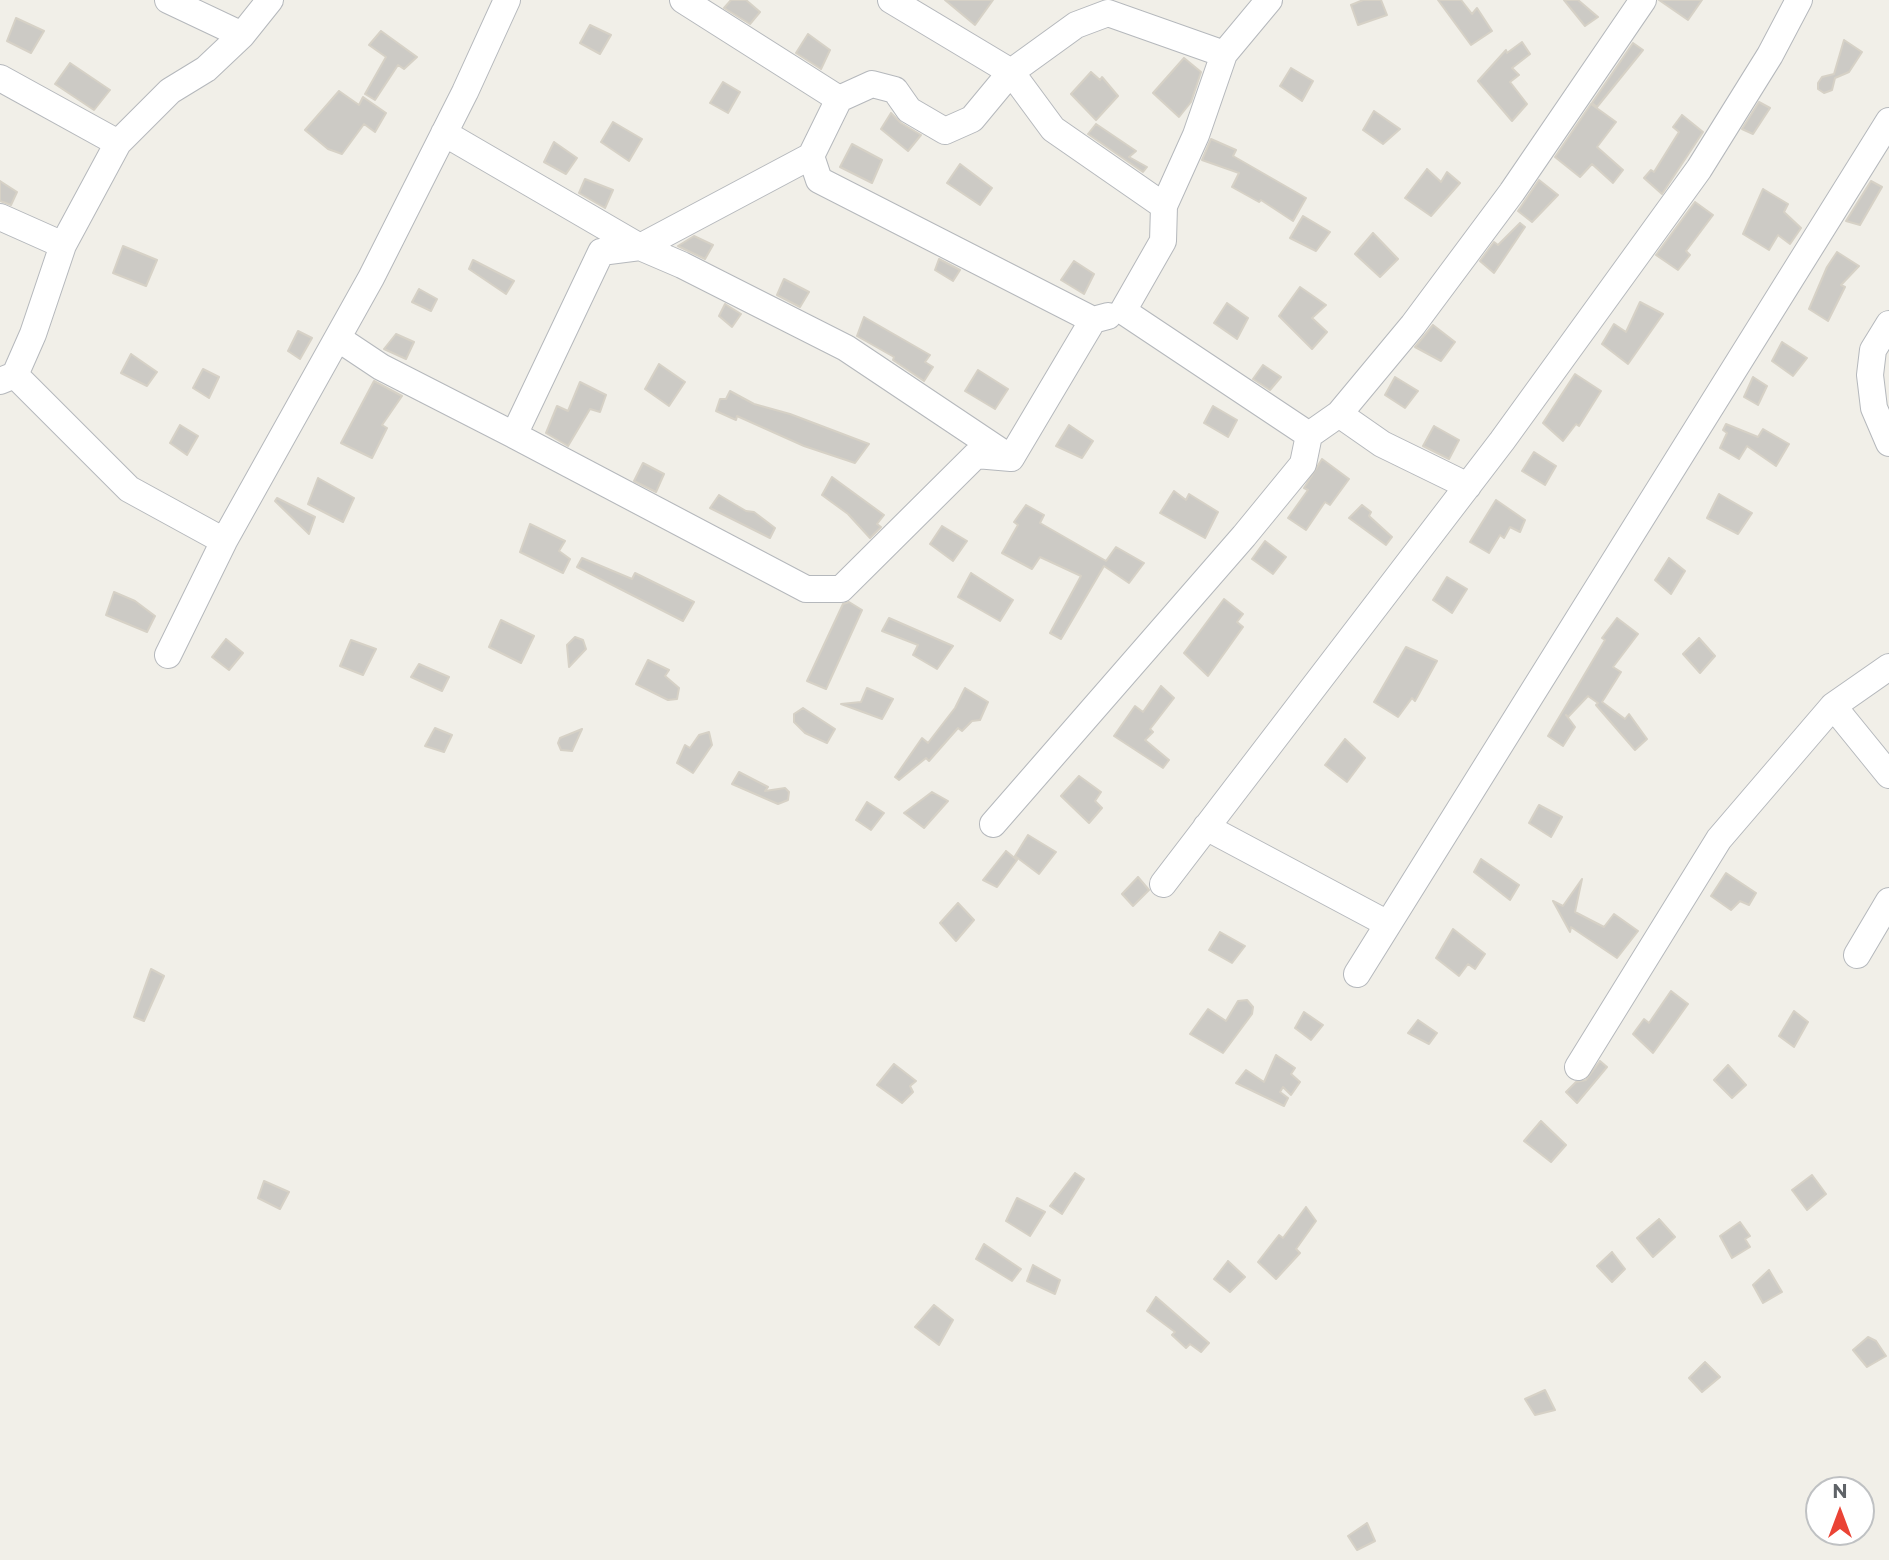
<!DOCTYPE html>
<style>
body{margin:0}
#map{position:relative;width:1889px;height:1560px;overflow:hidden;background:#f1efe8;font-family:Montserrat,sans-serif}
canvas{display:block}
.north{position:absolute;left:1805px;top:1476px;width:70px;height:70px;box-sizing:border-box;background:#fff;border:2px solid #bfc1c3;border-radius:50%;rotate:0deg;font-size:19px;font-weight:700;line-height:28px;text-align:center;color:#5f6368}
.north::after{content:'';display:block;margin:auto;width:24px;height:32px;background:#ea4335;clip-path:polygon(50% 0,100% 100%,50% 72%,0 100%)}
</style>
<div id="map">
<canvas width="1889" height="1560"></canvas>
<div class="north">N</div>
</div>
<script>
const g = document.querySelector('canvas').getContext('2d');
g.lineJoin = 'round';
function fill(path, color) { g.fillStyle = color; g.fill(path, 'evenodd'); }
const toPath = rows => new Path2D(rows.map(r => 'M' + r).join(''));
function trace(path, color, width, dash) { g.strokeStyle = color; g.lineWidth = width; g.lineCap = dash ? 'butt' : 'round'; g.setLineDash(dash || []); g.stroke(path); }
const building = toPath([
 [731,0,746,0,760,12,750,24,724,8,731,0],
 [945,0,993,0,975,25,945,0],
 [1363,0,1381,0,1387,15,1358,25,1351,5,1363,0],
 [1438,0,1461,0,1472,14,1477,8,1492,31,1471,45,1438,0],
 [1564,0,1578,0,1598,17,1585,26,1564,0],
 [1659,0,1702,0,1688,20,1659,0],
 [16,18,44,31,31,53,7,41,16,18],
 [590,25,611,35,600,54,580,43,590,25],
 [381,31,417,57,404,69,398,65,375,100,365,94,386,57,369,45,381,31],
 [808,34,830,50,821,69,796,53,808,34],
 [1844,40,1862,52,1849,72,1835,78,1832,90,1824,93,1818,89,1818,83,1822,77,1834,74,1844,40],
 [1522,42,1530,54,1512,68,1519,75,1510,82,1527,104,1512,121,1478,81,1506,50,1507,53,1522,42],
 [1633,43,1643,50,1597,107,1592,103,1633,43],
 [1184,58,1201,72,1191,102,1179,117,1153,93,1184,58],
 [70,63,110,90,94,110,55,84,70,63],
 [1291,68,1313,81,1302,101,1280,86,1291,68],
 [1091,72,1100,80,1102,77,1118,96,1096,120,1071,94,1091,72],
 [723,82,740,92,728,113,710,103,723,82],
 [339,91,359,105,363,97,386,113,375,132,364,124,342,154,328,149,305,130,339,91],
 [1759,102,1770,108,1753,134,1742,129,1759,102],
 [1591,104,1616,122,1597,147,1623,170,1613,183,1592,164,1580,177,1555,157,1591,104],
 [1374,111,1400,129,1383,144,1363,130,1374,111],
 [891,113,901,123,921,135,908,151,881,129,891,113],
 [1682,115,1703,132,1662,194,1644,178,1651,170,1654,172,1679,132,1673,127,1682,115],
 [613,122,642,139,629,161,601,142,613,122],
 [1096,124,1136,151,1129,157,1147,167,1143,172,1088,134,1096,124],
 [1211,139,1236,150,1233,156,1306,198,1293,221,1261,200,1259,202,1232,187,1239,173,1202,160,1211,139],
 [554,142,577,158,566,174,544,162,554,142],
 [852,144,882,160,872,183,840,167,852,144],
 [960,164,992,188,980,205,947,183,960,164],
 [1427,169,1441,182,1447,172,1460,183,1431,216,1405,198,1427,169],
 [585,179,613,190,605,208,579,193,585,179],
 [1539,180,1558,195,1532,222,1518,211,1539,180],
 [0,181,17,192,11,205,0,201,0,181],
 [1871,181,1882,187,1860,225,1846,221,1871,181],
 [1763,189,1788,204,1784,212,1801,228,1790,244,1778,235,1769,250,1743,234,1763,189],
 [1695,202,1713,215,1686,251,1690,255,1678,270,1656,255,1695,202],
 [1303,216,1330,232,1316,251,1290,238,1303,216],
 [1520,223,1525,227,1494,273,1480,261,1494,242,1498,245,1520,223],
 [1373,233,1398,259,1380,277,1355,254,1373,233],
 [694,236,713,245,705,259,678,246,694,236],
 [123,246,157,260,146,286,113,273,123,246],
 [1837,252,1859,266,1841,285,1845,287,1828,321,1809,309,1827,267,1837,252],
 [939,259,960,270,953,281,935,270,939,259],
 [473,260,514,281,506,294,469,269,473,260],
 [1074,261,1094,274,1084,294,1061,280,1074,261],
 [784,279,809,292,800,307,777,295,784,279],
 [1300,287,1326,305,1312,318,1327,332,1312,349,1279,316,1300,287],
 [419,289,437,299,431,311,412,302,419,289],
 [1640,302,1663,314,1628,364,1602,344,1614,324,1626,332,1640,302],
 [1227,303,1248,318,1237,339,1214,323,1227,303],
 [725,304,741,314,732,327,719,316,725,304],
 [864,317,930,355,925,362,933,367,924,381,893,360,894,357,857,336,864,317],
 [1433,325,1455,342,1441,361,1415,347,1433,325],
 [298,331,312,338,300,359,288,351,298,331],
 [396,334,414,342,406,359,384,349,396,334],
 [1782,342,1807,358,1793,376,1772,361,1782,342],
 [131,354,157,372,147,386,121,373,131,354],
 [659,364,685,382,669,406,645,389,659,364],
 [1263,365,1281,377,1270,390,1253,379,1263,365],
 [203,369,219,377,209,398,193,388,203,369],
 [978,370,1008,389,995,409,965,391,978,370],
 [1575,374,1601,391,1579,426,1576,424,1563,441,1543,423,1575,374],
 [1395,377,1418,391,1405,408,1385,395,1395,377],
 [1753,377,1767,386,1758,405,1744,397,1753,377],
 [374,381,402,396,382,425,387,428,372,458,341,443,374,381],
 [580,382,606,395,600,412,590,409,568,446,546,433,557,406,568,411,580,382],
 [730,391,754,404,790,414,869,444,855,463,804,446,737,416,736,420,716,411,720,399,726,399,730,391],
 [1213,406,1237,420,1228,437,1204,423,1213,406],
 [1726,424,1758,437,1763,429,1789,444,1776,466,1747,446,1739,459,1720,448,1727,433,1723,430,1726,424],
 [180,425,198,436,187,455,170,443,180,425],
 [1069,425,1093,441,1082,458,1056,446,1069,425],
 [1434,426,1459,440,1449,459,1423,446,1434,426],
 [1534,452,1556,466,1545,485,1522,471,1534,452],
 [1322,459,1349,479,1330,505,1325,502,1306,530,1288,518,1308,490,1304,488,1322,459],
 [643,463,664,474,656,492,634,481,643,463],
 [832,477,884,515,877,524,881,527,870,538,848,514,822,495,832,477],
 [318,478,354,498,343,522,308,504,318,478],
 [1174,491,1186,500,1189,494,1218,512,1205,538,1160,513,1174,491],
 [1719,494,1752,513,1738,534,1707,518,1719,494],
 [719,495,746,511,754,512,775,528,770,538,710,508,719,495],
 [277,498,315,517,309,534,275,501,277,498],
 [1496,500,1525,520,1520,532,1510,527,1504,538,1500,535,1489,553,1470,542,1496,500],
 [1026,505,1044,515,1040,523,1106,561,1116,547,1144,563,1129,583,1104,566,1061,639,1050,633,1081,576,1040,557,1032,569,1002,553,1018,525,1014,522,1026,505],
 [1362,505,1371,512,1369,516,1392,537,1386,545,1349,518,1362,505],
 [530,524,565,541,559,551,570,559,563,573,520,552,530,524],
 [942,526,967,541,953,561,930,544,942,526],
 [1265,541,1286,557,1273,574,1252,559,1265,541],
 [582,558,632,579,635,573,694,602,683,621,577,567,582,558],
 [1669,558,1685,571,1671,594,1655,580,1669,558],
 [971,573,1013,600,1000,621,958,597,971,573],
 [1447,577,1467,589,1452,613,1433,600,1447,577],
 [114,592,135,601,155,616,147,632,106,615,114,592],
 [1224,599,1243,614,1237,622,1243,627,1208,676,1184,653,1224,599],
 [849,602,862,610,826,689,807,681,843,604,849,602],
 [889,618,953,646,937,669,913,655,918,645,882,631,889,618],
 [1617,618,1638,634,1613,667,1621,672,1602,702,1625,719,1629,714,1647,739,1635,750,1596,705,1598,703,1588,696,1568,717,1566,715,1575,727,1563,746,1548,736,1605,640,1602,638,1617,618],
 [501,620,534,636,521,663,489,647,501,620],
 [575,637,583,640,586,649,569,667,567,645,575,637],
 [1699,638,1715,656,1700,673,1683,654,1699,638],
 [226,639,243,653,229,670,212,657,226,639],
 [351,640,376,649,363,675,340,666,351,640],
 [1406,647,1437,661,1415,701,1412,698,1398,717,1374,702,1406,647],
 [648,660,669,670,665,676,679,688,677,699,668,700,636,684,648,660],
 [419,664,449,677,442,691,411,677,419,664],
 [1161,686,1174,698,1150,729,1153,732,1145,740,1169,760,1163,768,1114,736,1135,706,1143,712,1161,686],
 [867,688,893,699,882,719,841,704,861,702,867,688],
 [965,688,988,702,980,720,972,721,962,731,958,728,929,761,926,758,899,780,895,777,922,738,928,743,955,708,965,688],
 [803,708,835,729,827,743,805,733,794,722,794,714,803,708],
 [435,728,452,735,444,752,425,746,435,728],
 [582,729,572,751,561,750,558,743,560,738,582,729],
 [709,732,712,745,693,773,677,763,685,745,690,748,699,735,709,732],
 [1345,739,1365,758,1347,782,1325,765,1345,739],
 [739,772,768,787,765,791,785,788,789,792,788,800,778,804,732,784,739,772],
 [1079,776,1101,792,1095,801,1102,808,1089,823,1061,796,1079,776],
 [932,792,948,801,924,828,904,813,932,792],
 [867,802,884,813,871,830,856,820,867,802],
 [1539,805,1562,817,1551,837,1529,823,1539,805],
 [1028,835,1056,852,1039,874,1015,856,1028,835],
 [1006,851,1017,860,997,887,983,880,1006,851],
 [1481,859,1519,885,1510,900,1474,872,1481,859],
 [1726,873,1756,893,1749,905,1740,901,1731,910,1711,896,1726,873],
 [1138,877,1149,890,1133,906,1122,894,1138,877],
 [1582,879,1575,912,1604,927,1614,914,1638,931,1617,958,1571,927,1570,932,1553,901,1563,906,1582,879],
 [958,903,974,920,956,941,940,923,958,903],
 [1453,929,1485,954,1475,969,1468,964,1459,976,1436,958,1453,929],
 [1220,932,1245,946,1232,963,1209,950,1220,932],
 [151,969,164,976,144,1021,134,1017,151,969],
 [1671,991,1688,1004,1653,1053,1633,1034,1644,1019,1649,1023,1671,991],
 [1247,1000,1253,1007,1252,1014,1223,1053,1190,1034,1208,1009,1226,1021,1238,1001,1247,1000],
 [1794,1011,1808,1022,1794,1047,1779,1036,1794,1011],
 [1304,1012,1323,1025,1311,1040,1295,1028,1304,1012],
 [1418,1020,1437,1033,1429,1044,1408,1033,1418,1020],
 [1276,1055,1295,1068,1291,1074,1300,1082,1291,1095,1283,1087,1280,1092,1288,1098,1284,1106,1236,1083,1246,1070,1264,1082,1276,1055],
 [1600,1061,1607,1067,1577,1103,1566,1092,1576,1082,1586,1080,1600,1061],
 [894,1064,916,1081,910,1086,913,1092,902,1103,877,1085,894,1064],
 [1728,1065,1746,1085,1732,1098,1714,1080,1728,1065],
 [1541,1121,1566,1145,1551,1162,1524,1141,1541,1121],
 [1075,1173,1084,1179,1062,1214,1050,1206,1075,1173],
 [1812,1175,1826,1194,1807,1210,1792,1190,1812,1175],
 [264,1181,289,1192,280,1209,258,1198,264,1181],
 [1017,1198,1045,1212,1030,1236,1006,1221,1017,1198],
 [1306,1207,1316,1221,1296,1249,1300,1253,1276,1279,1258,1262,1279,1235,1283,1238,1306,1207],
 [1659,1219,1675,1237,1653,1257,1637,1238,1659,1219],
 [1740,1222,1750,1236,1745,1239,1750,1247,1732,1258,1720,1236,1740,1222],
 [984,1244,1021,1269,1012,1281,976,1259,984,1244],
 [1612,1252,1625,1269,1612,1282,1597,1266,1612,1252],
 [1228,1261,1245,1277,1230,1292,1214,1279,1228,1261],
 [1033,1265,1060,1280,1055,1294,1027,1281,1033,1265],
 [1769,1270,1782,1292,1763,1303,1753,1285,1769,1270],
 [1156,1297,1209,1343,1201,1352,1190,1344,1186,1348,1172,1335,1175,1332,1147,1311,1156,1297],
 [934,1305,953,1320,939,1345,915,1327,934,1305],
 [1868,1337,1876,1341,1886,1356,1867,1367,1853,1350,1868,1337],
 [1705,1362,1720,1377,1702,1392,1689,1378,1705,1362],
 [1545,1390,1555,1410,1535,1415,1525,1399,1545,1390],
 [1367,1523,1375,1541,1357,1550,1348,1536,1367,1523]
]);
fill(building, '#cccac5');
trace(building, '#d6d1c6', 2);
const minor = toPath([
 [168,0,242,35],
 [683,0,839,99,872,84,895,90,909,110,945,131,972,119,1011,72,1076,25,1108,13,1224,54],
 [891,0,1011,72,1053,129,1164,206],
 [1269,0,1224,54,1196,135,1164,206,1163,241,1123,311,1309,435],
 [0,78,118,143],
 [839,99,811,156,819,180,1093,320,1108,316],
 [444,133,640,247,682,265,846,348,1009,457],
 [811,156,640,247,601,252,514,435,806,589,841,589,976,455,1011,458,1093,320],
 [0,217,63,245],
 [1889,324,1873,350,1870,375,1874,408,1889,443],
 [339,339,381,367,514,435],
 [15,375,33,334,63,245,118,143,170,91,206,69,242,35,270,0],
 [0,381,15,375,129,489,224,541],
 [1339,414,1413,325,1512,192,1643,0],
 [168,655,224,541,371,278,465,92,507,0],
 [1889,667,1833,706,1889,775],
 [993,824,1244,536,1303,464,1309,435,1339,414,1382,444,1468,486],
 [1206,827,1388,924],
 [1163,884,1502,441,1699,169,1770,55,1799,0],
 [1857,955,1889,901],
 [1357,974,1889,121],
 [1578,1067,1719,839,1833,706]
]);
trace(minor, '#b5b8bc', 28);
trace(minor, '#fff', 26);
</script>
